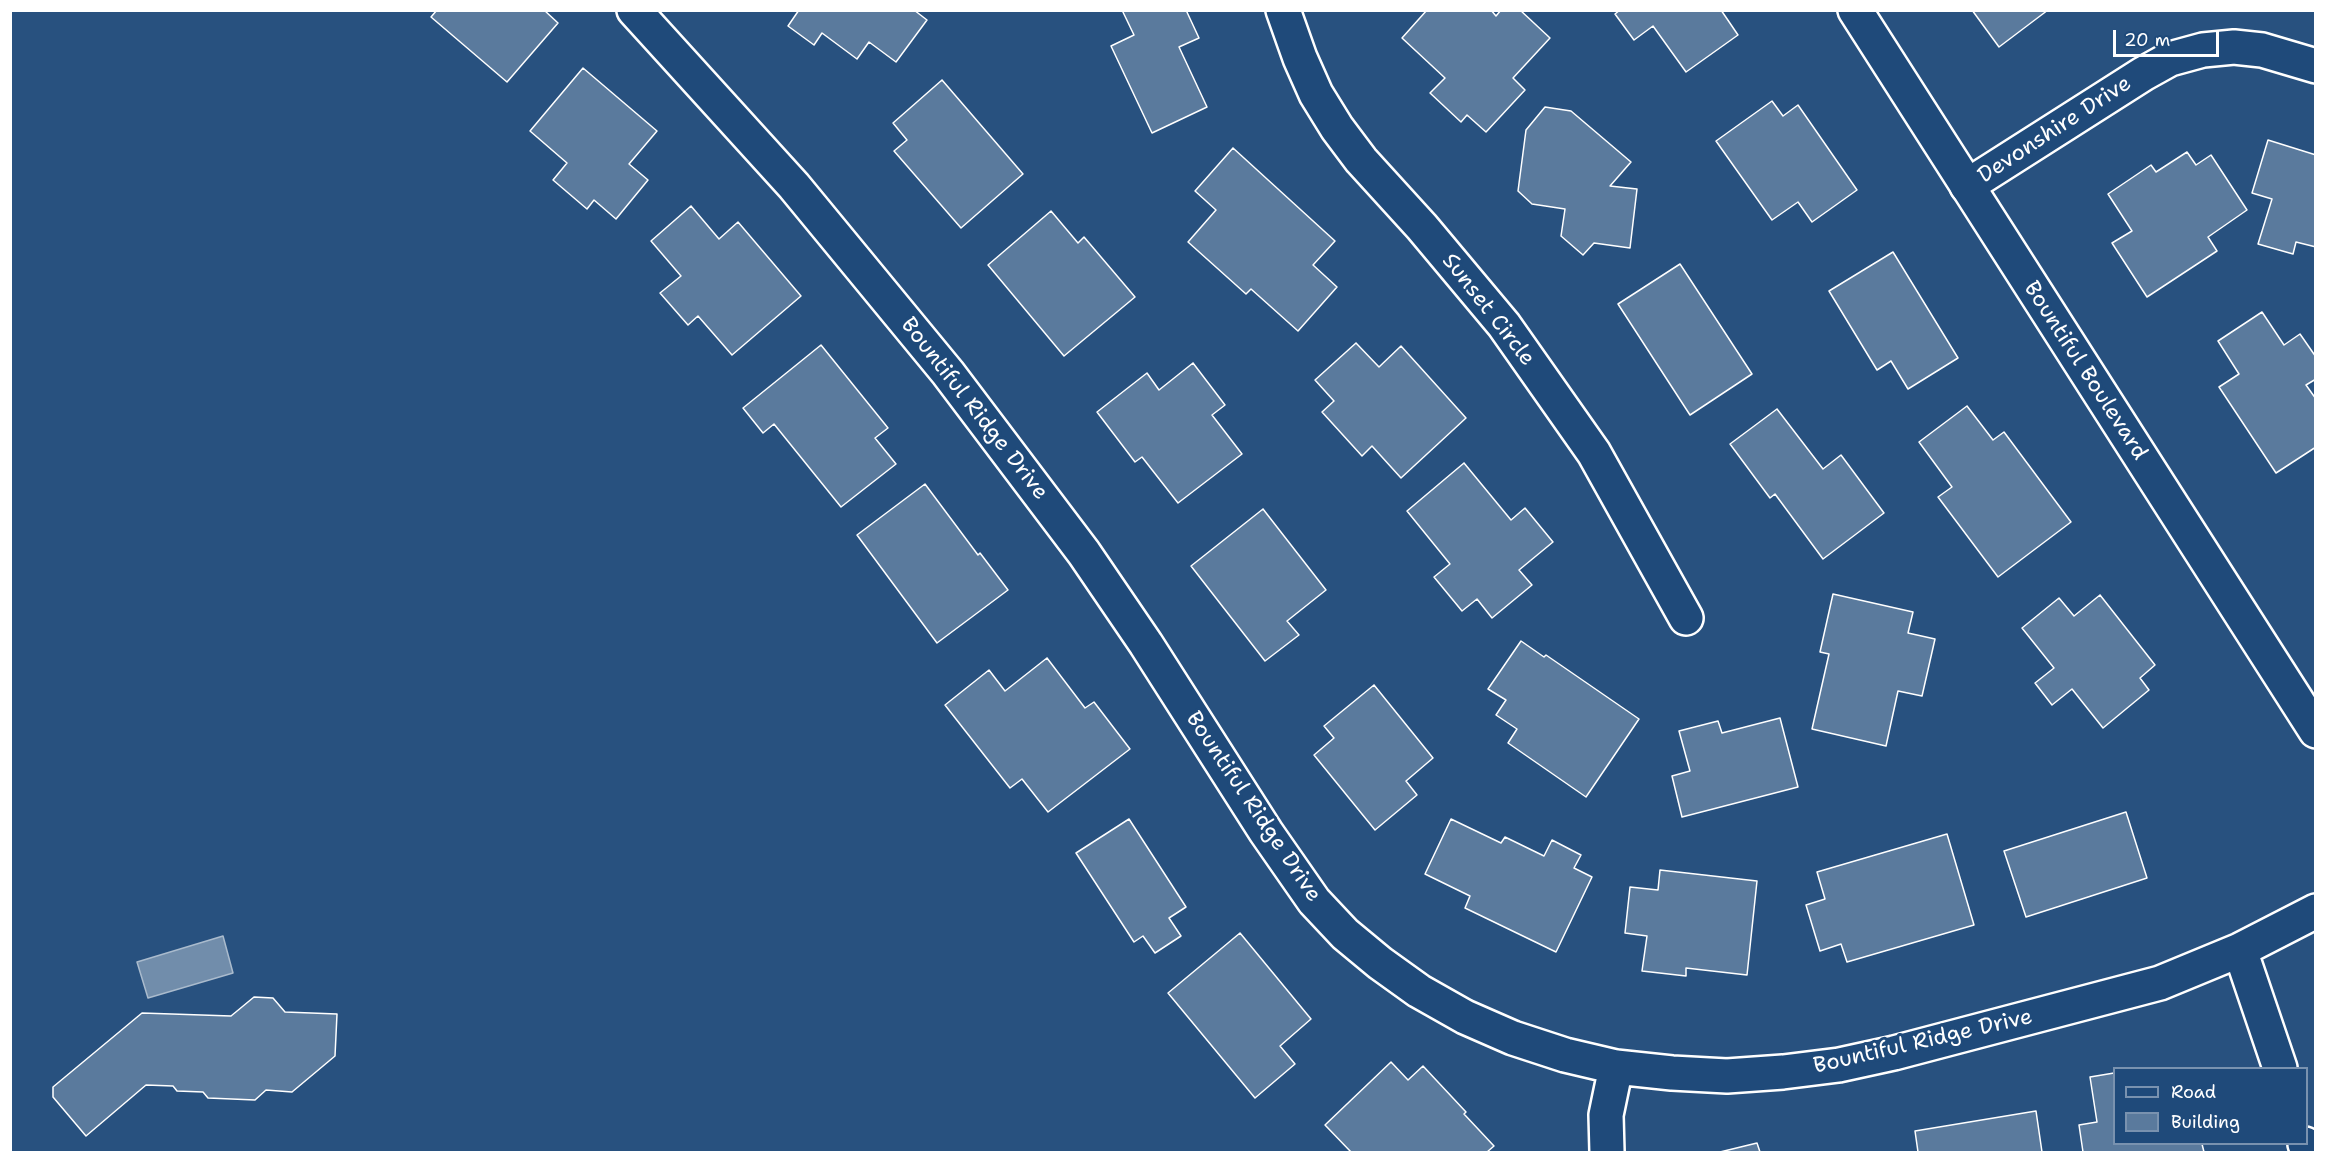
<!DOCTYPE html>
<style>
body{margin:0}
#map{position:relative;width:2326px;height:1163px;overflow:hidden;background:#28517f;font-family:"Shantell Sans",sans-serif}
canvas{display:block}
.frame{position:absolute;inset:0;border:12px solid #fff;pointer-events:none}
.legend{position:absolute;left:2113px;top:1067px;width:195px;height:78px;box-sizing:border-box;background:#1f4a7a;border:2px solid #7992af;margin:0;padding:8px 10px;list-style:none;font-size:18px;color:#fff}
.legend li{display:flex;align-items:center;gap:12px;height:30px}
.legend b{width:30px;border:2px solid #7992af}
.scale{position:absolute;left:2113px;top:30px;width:106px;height:27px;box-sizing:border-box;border:3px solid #fff;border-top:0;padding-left:8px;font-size:18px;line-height:21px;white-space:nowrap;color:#fff;-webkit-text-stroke:4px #1f4a7a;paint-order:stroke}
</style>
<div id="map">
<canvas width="2326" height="1163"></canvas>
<div class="frame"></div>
<ul class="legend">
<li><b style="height:8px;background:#1f4a7a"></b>Road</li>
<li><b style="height:16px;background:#5a7a9d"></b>Building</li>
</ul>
<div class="scale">20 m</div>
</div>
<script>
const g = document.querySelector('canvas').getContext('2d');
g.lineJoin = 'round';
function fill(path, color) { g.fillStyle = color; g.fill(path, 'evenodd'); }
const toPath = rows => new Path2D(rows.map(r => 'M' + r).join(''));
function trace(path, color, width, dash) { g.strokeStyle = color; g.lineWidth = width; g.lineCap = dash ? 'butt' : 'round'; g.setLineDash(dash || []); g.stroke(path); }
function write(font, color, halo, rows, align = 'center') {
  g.font = font + ' "Shantell Sans",sans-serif'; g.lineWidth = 6; g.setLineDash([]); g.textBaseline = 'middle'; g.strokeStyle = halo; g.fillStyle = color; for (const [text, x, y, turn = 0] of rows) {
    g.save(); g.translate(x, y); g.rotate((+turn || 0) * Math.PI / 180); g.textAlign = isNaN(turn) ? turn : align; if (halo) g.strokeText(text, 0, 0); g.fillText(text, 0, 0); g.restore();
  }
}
const water = toPath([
 [223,936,233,973,148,998,137,962,223,936]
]);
fill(water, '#718dab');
trace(water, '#aabbcd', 1.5);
const building = toPath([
 [437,10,544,10,558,23,507,82,431,17,437,10],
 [799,10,914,10,927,20,896,62,869,42,857,59,822,33,814,45,788,26,799,10],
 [1122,10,1186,10,1199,38,1179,47,1207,107,1152,133,1111,46,1134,35,1122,10],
 [1427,10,1491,10,1496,16,1501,10,1520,10,1550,38,1513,78,1525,90,1486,132,1467,115,1461,122,1430,93,1445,78,1402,38,1427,10],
 [1620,10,1721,10,1738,35,1686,72,1653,26,1634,40,1615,14,1620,10],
 [1972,10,2048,10,1999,47,1972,10],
 [583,68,657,131,629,164,648,180,616,219,594,200,587,209,553,180,567,163,530,131,583,68],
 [942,80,1023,174,961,228,894,151,907,140,893,123,942,80],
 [1772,101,1783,116,1798,105,1857,190,1812,222,1798,202,1772,220,1716,141,1772,101],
 [1545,107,1571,111,1631,162,1610,186,1637,189,1630,248,1594,243,1583,255,1561,236,1565,209,1532,204,1518,191,1526,130,1545,107],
 [2268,140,2316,155,2316,247,2296,242,2293,254,2258,244,2272,199,2252,193,2268,140],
 [1233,148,1335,241,1313,265,1337,287,1298,331,1251,289,1246,294,1188,242,1216,210,1195,191,1233,148],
 [2187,152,2196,165,2211,155,2247,210,2208,237,2217,251,2147,297,2112,243,2132,231,2108,194,2151,165,2156,172,2187,152],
 [691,206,719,239,738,222,801,296,732,355,698,316,688,325,660,293,681,276,651,241,691,206],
 [1051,211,1078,243,1084,237,1135,297,1064,356,988,265,1051,211],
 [1893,252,1958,358,1908,389,1891,361,1877,370,1829,291,1893,252],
 [1680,264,1752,374,1690,415,1618,304,1680,264],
 [2262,312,2284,345,2300,334,2316,357,2316,379,2306,385,2316,399,2316,447,2276,473,2219,387,2239,374,2218,341,2262,312],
 [1356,343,1379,367,1401,346,1466,418,1401,478,1372,446,1362,456,1322,412,1334,401,1315,380,1356,343],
 [821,345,888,428,875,438,896,464,841,507,774,424,763,433,743,408,821,345],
 [1193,363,1225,405,1212,415,1242,454,1178,503,1142,457,1135,462,1097,412,1147,373,1159,390,1193,363],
 [1967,406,1993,440,2004,432,2071,522,1998,577,1938,497,1952,487,1919,442,1967,406],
 [1777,409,1823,469,1841,455,1884,513,1823,559,1775,494,1770,498,1730,444,1777,409],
 [1464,463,1511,520,1525,508,1553,542,1519,570,1532,585,1492,618,1477,599,1462,611,1434,577,1450,564,1407,511,1464,463],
 [925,484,978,555,980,553,1008,590,937,643,857,535,925,484],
 [1263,509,1326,590,1287,621,1299,635,1265,661,1191,566,1263,509],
 [1833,594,1913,612,1908,633,1935,639,1922,696,1898,691,1886,746,1812,729,1829,654,1820,652,1833,594],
 [2100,595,2155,665,2140,678,2149,690,2103,728,2072,689,2052,705,2035,683,2054,668,2022,628,2059,598,2074,616,2100,595],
 [1521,641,1544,657,1546,655,1639,719,1586,797,1508,743,1517,729,1496,715,1506,700,1488,689,1521,641],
 [1047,658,1085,708,1094,702,1130,749,1048,812,1022,779,1010,788,945,705,989,670,1005,691,1047,658],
 [1374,685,1433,758,1406,781,1417,795,1375,830,1314,755,1334,738,1324,726,1374,685],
 [1780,718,1798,787,1682,817,1672,776,1690,771,1679,731,1718,721,1722,733,1780,718],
 [2126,812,2147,878,2026,917,2004,851,2126,812],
 [1129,819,1186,907,1169,918,1181,936,1155,953,1143,936,1134,942,1076,853,1129,819],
 [1451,819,1501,843,1505,837,1544,856,1552,840,1581,855,1574,868,1592,877,1556,952,1465,908,1470,896,1425,874,1451,819],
 [1947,834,1974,925,1847,962,1841,944,1820,951,1806,905,1825,899,1817,872,1947,834],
 [1660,870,1757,881,1747,975,1686,968,1686,976,1642,971,1647,936,1625,933,1630,887,1658,890,1660,870],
 [1240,933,1311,1019,1280,1046,1295,1064,1255,1098,1168,993,1240,933],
 [254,997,273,998,285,1012,337,1014,335,1056,292,1092,266,1090,255,1100,208,1098,203,1092,177,1091,173,1086,146,1085,86,1136,53,1097,53,1087,142,1013,231,1016,254,997],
 [1391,1062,1408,1080,1423,1066,1466,1112,1464,1114,1494,1146,1487,1152,1351,1152,1325,1125,1391,1062],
 [2114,1073,2114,1144,2202,1144,2204,1152,2083,1152,2079,1125,2097,1122,2090,1077,2114,1073],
 [2036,1111,2042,1152,1918,1152,1915,1131,2036,1111],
 [1757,1143,1760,1152,1720,1152,1757,1143]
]);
fill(building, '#5a7a9d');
trace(building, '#fff', 1.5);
const minor = toPath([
 [634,10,794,186,948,373,1084,553,1146,644,1266,832,1314,901,1345,934,1380,963,1419,991,1465,1017,1513,1038,1565,1055,1616,1067,1672,1073,1727,1076,1783,1072,1839,1065,1894,1053,2160,983,2240,950,2316,911],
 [1283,10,1300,58,1316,94,1337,128,1361,160,1422,227,1504,325,1594,453,1686,618],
 [1967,186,2143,74,2170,59,2203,50,2234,47,2262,50,2316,66],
 [2240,950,2280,1068],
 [2305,1144,2308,1152],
 [1607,1152,1606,1115,1616,1067]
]);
const major = toPath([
 [1855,10,2316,731]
]);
trace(minor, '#fff', 38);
trace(major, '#fff', 38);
trace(minor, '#1f4a7a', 33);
trace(major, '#1f4a7a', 33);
write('22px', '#fff', '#1f4a7a', [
 ["Devonshire Drive",2055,130,-33],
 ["Sunset Circle",1488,310,52],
 ["Bountiful Boulevard",2085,371,57],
 ["Bountiful Ridge Drive",974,409,52],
 ["Bountiful Ridge Drive",1253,807,56],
 ["Bountiful Ridge Drive",1923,1042,-13]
]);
</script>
